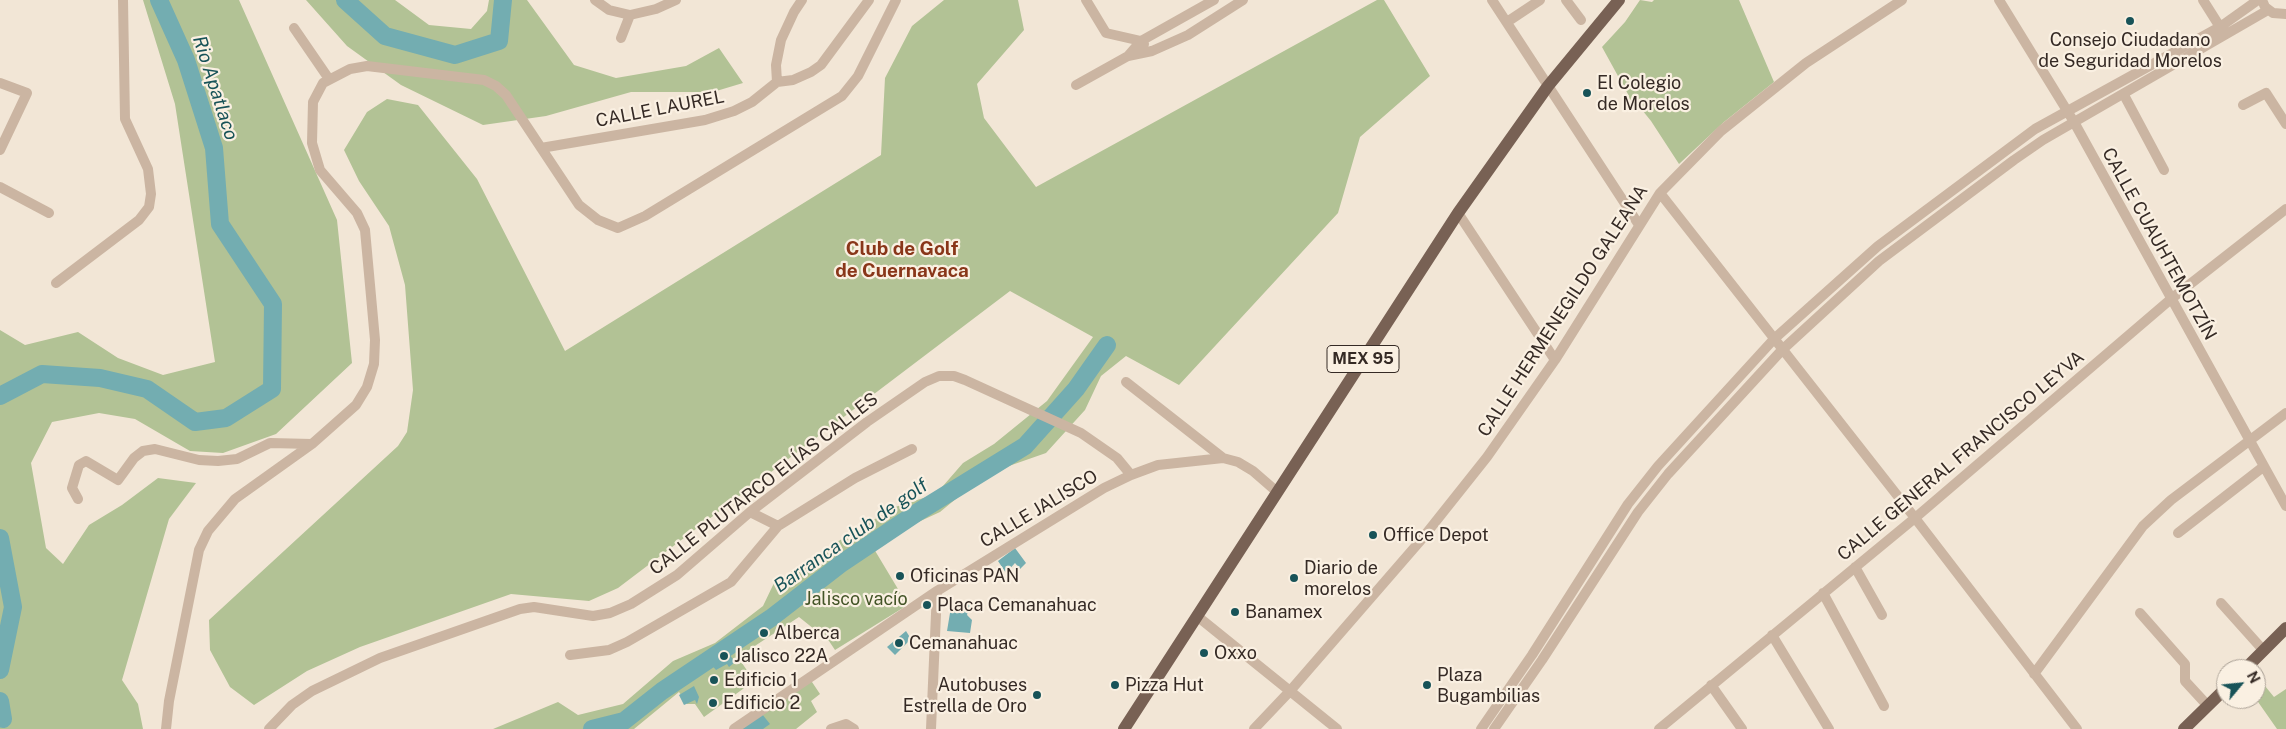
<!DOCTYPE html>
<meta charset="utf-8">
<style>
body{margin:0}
#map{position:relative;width:2286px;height:729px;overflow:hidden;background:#f2e6d6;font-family:"Public Sans",sans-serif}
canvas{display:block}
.north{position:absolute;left:2216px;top:659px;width:50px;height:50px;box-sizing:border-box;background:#faf0e2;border:1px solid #aba196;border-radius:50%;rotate:62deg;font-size:14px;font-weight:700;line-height:20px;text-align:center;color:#352a25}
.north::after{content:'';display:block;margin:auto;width:18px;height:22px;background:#185358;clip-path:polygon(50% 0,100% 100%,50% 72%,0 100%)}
</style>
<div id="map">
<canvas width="2286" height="729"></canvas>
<div class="north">N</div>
</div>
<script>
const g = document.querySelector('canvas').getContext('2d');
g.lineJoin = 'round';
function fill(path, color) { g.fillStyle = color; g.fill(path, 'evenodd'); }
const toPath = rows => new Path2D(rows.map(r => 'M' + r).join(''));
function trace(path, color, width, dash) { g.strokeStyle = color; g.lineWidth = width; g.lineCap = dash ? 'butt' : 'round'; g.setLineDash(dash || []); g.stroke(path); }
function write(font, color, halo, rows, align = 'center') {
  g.font = font + ' "Public Sans",sans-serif'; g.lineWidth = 4.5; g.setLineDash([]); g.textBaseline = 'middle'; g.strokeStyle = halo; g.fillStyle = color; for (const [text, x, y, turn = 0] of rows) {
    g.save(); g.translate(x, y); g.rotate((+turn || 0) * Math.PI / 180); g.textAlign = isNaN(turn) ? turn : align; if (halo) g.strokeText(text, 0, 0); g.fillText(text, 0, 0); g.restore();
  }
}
fill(toPath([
 [143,0,239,0,337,220,352,363,276,434,223,453,190,451,135,419,99,413,52,422,31,463,46,548,63,564,89,525,122,505,158,478,196,483,169,519,122,680,138,704,143,729,0,729,0,330,25,345,78,332,118,358,163,375,215,362,175,104],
 [306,0,395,0,429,25,471,29,487,11,489,0,527,0,574,65,616,78,686,66,719,48,743,83,713,92,631,92,546,116,483,125,401,85,347,46],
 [944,0,1018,0,1024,30,977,84,984,118,1036,187,1377,0,1384,0,1430,76,1360,137,1338,213,1179,385,1126,356,1101,376,1085,410,1046,453,986,474,940,512,875,542,874,549,901,594,906,606,835,650,829,641,799,617,738,657,754,681,704,717,695,704,687,704,679,692,634,729,493,729,558,702,578,715,623,704,673,661,715,643,763,606,774,583,827,548,895,507,936,494,963,463,994,444,1047,401,1093,337,1010,291,618,588,589,601,511,594,360,647,307,671,254,705,230,687,210,650,209,620,398,446,407,432,413,390,405,285,389,226,359,181,344,150,367,112,387,99,418,105,477,179,565,351,881,155,885,78,912,26],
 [1640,0,1652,2,1654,0,1739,0,1774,82,1724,122,1679,164,1651,121,1638,105,1633,106,1628,98,1629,96,1602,47,1625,22],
 [2256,675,2274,697,2286,689,2286,729,2277,729,2256,699],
 [810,679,820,694,811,701,817,712,796,729,742,729]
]), '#b2c295');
fill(toPath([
 [1015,548,1026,563,1020,569,1015,563,1006,573,998,561],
 [952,601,970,604,967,615,972,620,970,633,947,631],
 [906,631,911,639,895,655,887,647],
 [726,650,735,662,729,667,727,664,716,670,708,661],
 [694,686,699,697,697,704,695,700,684,705,679,695],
 [762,714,770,724,763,729,742,729]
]), '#73adb1');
trace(toPath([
 [345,0,385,36,455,55,499,41,503,0],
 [0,396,42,374,100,378,147,389,195,422,226,418,272,389,273,304,220,224,214,148,186,60,159,0],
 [0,538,13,607,0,670],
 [0,701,3,719,0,718],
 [592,729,624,721,662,691,771,618,842,563,918,512,1025,446,1076,389,1107,345]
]), '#73adb1', 18);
trace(toPath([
 [595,0,609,10,630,15,656,9,676,0],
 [802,0,794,12,781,40,776,65,777,82,793,80,811,72,821,65,869,0],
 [1086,0,1106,33,1141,41,1144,44],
 [1492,0,1639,225],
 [1566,0,1581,20],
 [1999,0,2074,122,2286,506],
 [2203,0,2220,27],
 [2262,0,2265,7,2273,13,2286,14],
 [1507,22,1540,0],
 [294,28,329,79],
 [621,38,630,15],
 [1128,56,1152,51,1188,35,1243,0],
 [0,83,27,93,0,150],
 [1076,85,1128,56,1141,41,1214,0],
 [2124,95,2164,170],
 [2243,105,2266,93,2286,124],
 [541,148,705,120,734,111,752,102,777,82],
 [0,187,49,213],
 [1660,193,1915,518,2077,729],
 [1458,213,1555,360],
 [56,283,139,220,149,207,151,194,148,169,125,119,123,0],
 [1126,382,1223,458],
 [78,499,72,488,79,465,86,461,118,480,134,458,143,451,155,449,199,460,218,461,237,459,270,443,312,444],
 [750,512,778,526],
 [2178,533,2263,467],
 [1855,567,1882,615],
 [1823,593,1884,706],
 [2221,603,2264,651],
 [2140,613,2185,664,2185,681,2208,706],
 [1197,616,1337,729],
 [1772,635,1829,729],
 [570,655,609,650,627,642,731,582,778,526,855,478,912,449],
 [2034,674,2143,526,2171,500,2286,413],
 [1711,685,1742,729],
 [166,729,169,701,199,550,208,531,235,499,312,444,356,405,367,387,374,364,375,340,365,230,357,213,320,170,312,143,313,102,323,83,350,69,367,66,484,80,496,86,506,95,579,205,598,220,618,228,645,216,842,96,858,76,896,0],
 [269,729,292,705,312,691,380,658,520,609,534,607,593,616,610,613,631,604,677,575,750,512,867,422,925,382,939,376,954,376,965,380,1081,433,1117,458,1131,475],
 [734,729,937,591,1104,488,1131,475,1158,465,1223,458,1238,462,1253,471,1276,491],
 [831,729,846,724,854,729],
 [931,729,937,591],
 [1254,729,1290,691,1421,540,1487,457,1555,360,1660,193,1721,131,1806,63,1902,0],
 [1481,729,1532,655,1628,504,1658,466,1774,339,1878,246,2035,129,2220,27,2258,0],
 [1494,729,1542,660,1638,512,1668,474,1782,350,1879,261,2014,160,2043,140,2268,10],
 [1659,729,1915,518,2171,299,2286,209]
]), '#cbb5a2', 10);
trace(toPath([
 [2245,669,2286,628],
 [1124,729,1458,213,1548,86,1619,0],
 [2184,729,2226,688]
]), '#786154', 12);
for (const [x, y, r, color] of [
 [2130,21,5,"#185358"],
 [1587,93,5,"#185358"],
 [1373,535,5,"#185358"],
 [900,576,5,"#185358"],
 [1294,578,5,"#185358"],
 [927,605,5,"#185358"],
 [1235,612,5,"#185358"],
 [764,633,5,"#185358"],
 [899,643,5,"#185358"],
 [1204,653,5,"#185358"],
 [724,656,5,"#185358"],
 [714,680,5,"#185358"],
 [1115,685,5,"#185358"],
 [1427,685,5,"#185358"],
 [1037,695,5,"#185358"],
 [713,703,5,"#185358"]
]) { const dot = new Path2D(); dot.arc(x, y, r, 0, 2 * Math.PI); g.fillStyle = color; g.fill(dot); trace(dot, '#faf0e2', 2); }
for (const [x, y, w] of [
 [1363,359,72]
]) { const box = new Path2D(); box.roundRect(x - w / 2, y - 13.5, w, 27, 4); g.fillStyle = '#faf0e2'; g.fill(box); trace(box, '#352a25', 1); }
write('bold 16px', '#352a25', null, [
 ["MEX 95",1363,359]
]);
write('18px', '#352a25', '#faf0e2', [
 ["Consejo Ciudadano",2130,40,"center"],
 ["de Seguridad Morelos",2130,61,"center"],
 ["El Colegio",1597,83],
 ["de Morelos",1597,104],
 ["Office Depot",1383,535],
 ["Diario de",1304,568],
 ["morelos",1304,589],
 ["Oficinas PAN",910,576],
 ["Placa Cemanahuac",937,605],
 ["Banamex",1245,612],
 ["Alberca",774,633],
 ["Cemanahuac",909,643],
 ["Oxxo",1214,653],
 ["Jalisco 22A",734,656],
 ["Plaza",1437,675],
 ["Bugambilias",1437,696],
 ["Edificio 1",724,680],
 ["Autobuses",1027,685,"right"],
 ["Estrella de Oro",1027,706,"right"],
 ["Pizza Hut",1125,685],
 ["Edificio 2",723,703]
], 'left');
write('18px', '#352a25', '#faf0e2', [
 ["CALLE LAUREL",660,109,-11],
 ["CALLE CUAUHTEMOTZÍN",2159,244,61],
 ["CALLE HERMENEGILDO GALEANA",1563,311,-57],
 ["CALLE GENERAL FRANCISCO LEYVA",1961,456,-40],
 ["CALLE PLUTARCO ELÍAS CALLES",764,484,-38],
 ["CALLE JALISCO",1039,509,-31]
]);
write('18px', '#435427', '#faf0e2', [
 ["Jalisco vacío",856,599]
]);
write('italic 19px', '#185358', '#faf0e2', [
 ["Rio Apatlaco",215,88,72],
 ["Barranca club de golf",851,536,-35]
]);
write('bold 19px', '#893619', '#faf0e2', [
 ["Club de Golf",902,249],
 ["de Cuernavaca",902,271]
]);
</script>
